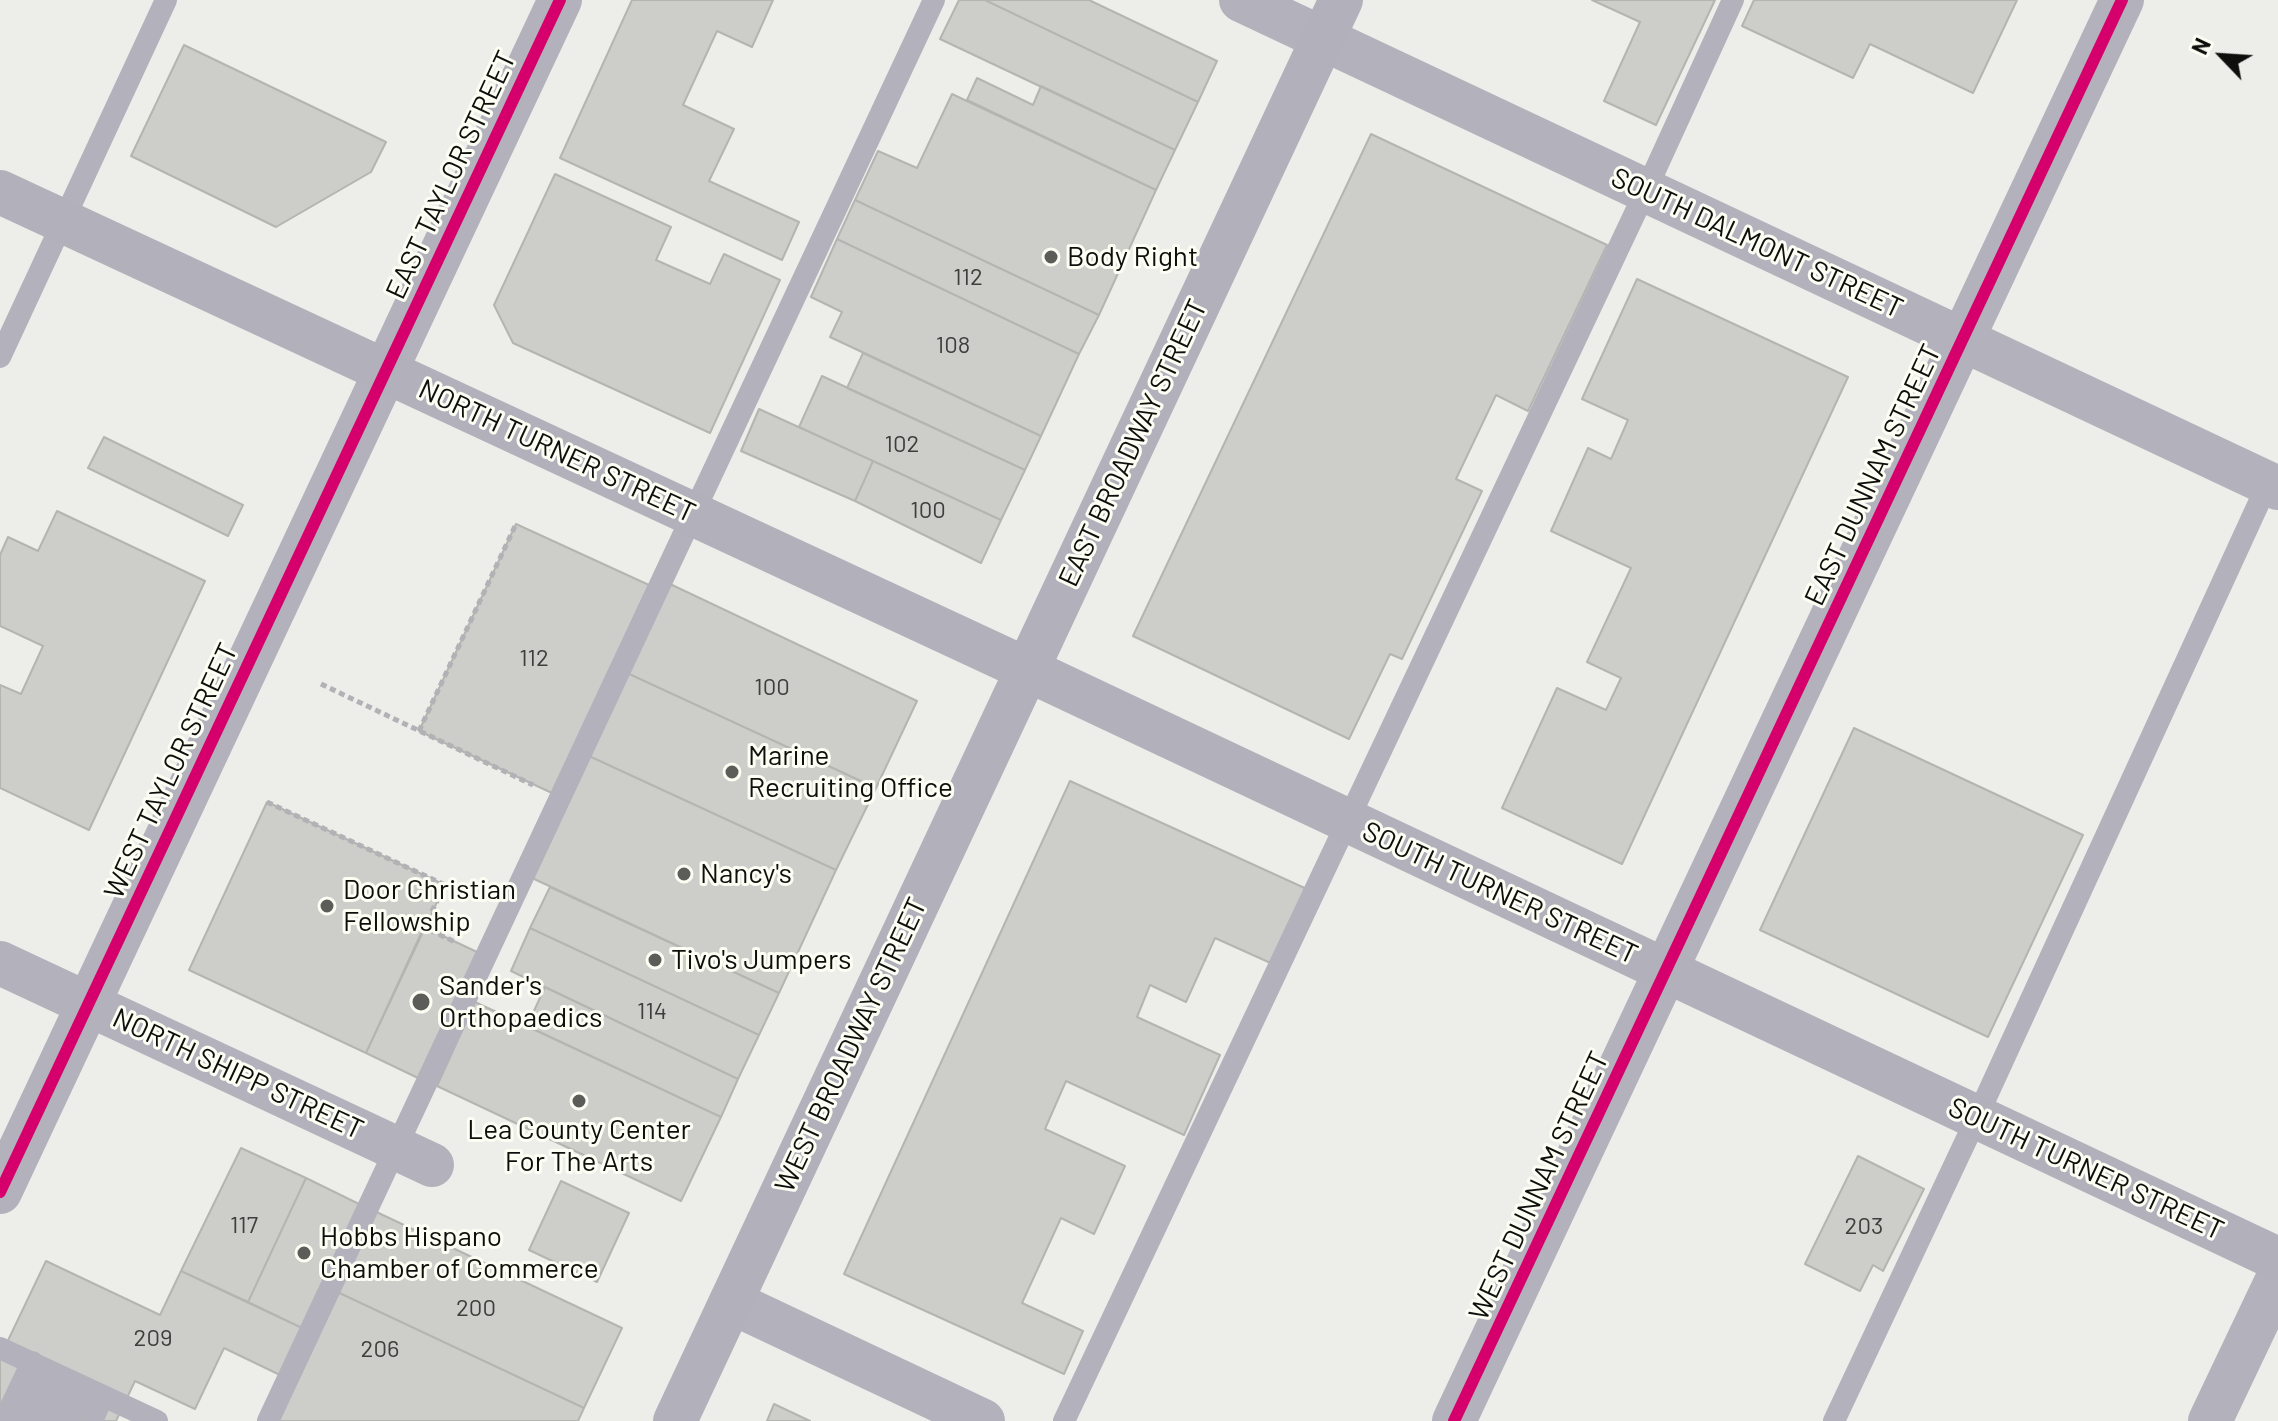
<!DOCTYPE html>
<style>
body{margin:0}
#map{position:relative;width:2278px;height:1421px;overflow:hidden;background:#edeee9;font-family:Barlow,sans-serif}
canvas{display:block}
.north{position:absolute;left:2182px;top:16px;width:80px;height:80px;-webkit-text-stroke:6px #fcfef4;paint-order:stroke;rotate:295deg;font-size:22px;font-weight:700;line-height:32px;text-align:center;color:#0e0f0c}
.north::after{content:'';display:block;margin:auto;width:28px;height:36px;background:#0e0f0c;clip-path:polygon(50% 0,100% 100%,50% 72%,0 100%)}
</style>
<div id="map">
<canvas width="2278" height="1421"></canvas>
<div class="north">N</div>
</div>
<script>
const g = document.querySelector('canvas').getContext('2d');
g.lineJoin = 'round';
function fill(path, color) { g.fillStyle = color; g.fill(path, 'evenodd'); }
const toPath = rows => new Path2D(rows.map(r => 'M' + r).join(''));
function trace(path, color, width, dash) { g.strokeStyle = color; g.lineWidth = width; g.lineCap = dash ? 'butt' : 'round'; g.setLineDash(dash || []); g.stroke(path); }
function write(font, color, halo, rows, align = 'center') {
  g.font = font + ' Barlow,sans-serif'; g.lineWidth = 6; g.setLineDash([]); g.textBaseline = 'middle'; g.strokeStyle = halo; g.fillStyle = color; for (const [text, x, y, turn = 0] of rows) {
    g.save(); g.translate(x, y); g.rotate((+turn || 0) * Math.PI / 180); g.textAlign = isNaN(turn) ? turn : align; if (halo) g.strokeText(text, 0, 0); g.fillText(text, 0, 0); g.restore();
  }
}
const building = toPath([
 [632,0,773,0,752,47,717,31,683,105,734,129,709,181,799,222,782,260,560,158,632,0],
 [959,0,985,0,1198,102,1175,150,940,39,959,0],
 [985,0,1089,0,1217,61,1198,102,985,0],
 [1592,0,1715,0,1656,125,1604,101,1640,22,1592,0],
 [1754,0,2017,0,1973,93,1870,44,1853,78,1742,26,1754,0],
 [184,45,386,142,371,172,276,227,131,156,184,45],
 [977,78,1033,105,1041,86,1175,150,1156,190,967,100,977,78],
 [952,94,1156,190,1099,315,855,200,878,151,917,168,952,94],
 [1371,134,1607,245,1528,411,1496,395,1456,479,1482,491,1402,659,1390,654,1349,739,1133,636,1371,134],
 [555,174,671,227,656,260,710,284,724,254,780,280,710,433,513,343,494,305,555,174],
 [855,200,1099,315,1079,354,837,239,855,200],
 [837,239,1079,354,1041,436,830,337,842,312,811,297,837,239],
 [1637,279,1848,377,1622,864,1502,808,1557,688,1606,710,1621,678,1587,662,1631,568,1551,531,1588,448,1611,459,1628,420,1582,399,1637,279],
 [863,353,1041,436,1025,470,847,388,863,353],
 [822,376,1025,470,1001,520,799,427,822,376],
 [759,409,873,461,855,501,741,451,759,409],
 [104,437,243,505,228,536,88,468,104,437],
 [873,461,1001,520,981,563,855,501,873,461],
 [57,511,205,581,89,830,0,788,0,685,21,694,43,646,0,626,0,555,8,537,38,551,57,511],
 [516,524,649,585,552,793,419,731,516,524],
 [670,584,917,701,876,788,627,673,670,584],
 [627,673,876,788,836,870,589,756,627,673],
 [1854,728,2083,835,1988,1037,1760,930,1854,728],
 [589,756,836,870,779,993,532,878,589,756],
 [1070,781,1309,890,1275,965,1215,938,1186,1002,1150,985,1137,1017,1220,1055,1184,1135,1066,1081,1045,1129,1125,1166,1094,1234,1061,1218,1022,1303,1083,1331,1064,1374,844,1274,1070,781],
 [267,802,445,885,366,1053,189,970,267,802],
 [550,887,779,993,759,1035,530,928,550,887],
 [424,927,477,952,418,1078,366,1053,424,927],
 [530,928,759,1035,738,1079,511,971,530,928],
 [545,987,738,1079,721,1117,527,1026,545,987],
 [475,1002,721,1117,681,1201,437,1086,475,1002],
 [241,1148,306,1178,248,1302,181,1271,241,1148],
 [1858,1156,1924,1189,1883,1271,1873,1265,1860,1291,1805,1264,1858,1156],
 [306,1178,359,1204,302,1328,248,1302,306,1178],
 [561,1181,629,1213,597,1282,529,1250,561,1181],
 [368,1208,622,1328,584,1408,331,1289,368,1208],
 [46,1261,160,1315,181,1271,302,1328,280,1375,224,1348,195,1409,135,1381,116,1421,0,1421,0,1357,46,1261],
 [331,1289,584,1408,578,1421,278,1421,331,1289],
 [774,1404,810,1421,767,1421,774,1404]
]);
fill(building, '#cdceca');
trace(building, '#b4b5b0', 2);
trace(toPath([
 [321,684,533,785],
 [419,731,516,524],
 [267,802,445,885,424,927,457,943]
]), '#b2b1b5', 5, [6, 4]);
trace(toPath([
 [0,357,166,0],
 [0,1348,157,1421],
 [4,1421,32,1362],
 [24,1421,47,1370],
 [46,1421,66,1379],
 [68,1421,84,1387],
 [92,1421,103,1396],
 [268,1421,934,0],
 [1064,1421,1646,190,1733,0],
 [1834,1421,1977,1117,2268,483]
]), '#b3b2bc', 22);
trace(toPath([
 [1241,0,2278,488],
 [0,963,432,1165],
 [0,1192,560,0],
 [731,1302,983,1421],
 [1454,1421,2122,0],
 [2210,1421,2278,1278]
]), '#b3b2bc', 44);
trace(toPath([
 [0,192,1026,669,2278,1259],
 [675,1421,1341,0]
]), '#b2b0ba', 44);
trace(toPath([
 [0,1192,560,0],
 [1454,1421,2122,0]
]), '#d6006c', 12);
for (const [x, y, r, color] of [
 [1051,257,8,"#5c5d59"],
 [732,772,8,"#5c5d59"],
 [684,874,8,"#5c5d59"],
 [327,906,8,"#5c5d59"],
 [655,960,8,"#5c5d59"],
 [421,1002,10,"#5c5d59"],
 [579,1101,8,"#5c5d59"],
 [304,1253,8,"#5c5d59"]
]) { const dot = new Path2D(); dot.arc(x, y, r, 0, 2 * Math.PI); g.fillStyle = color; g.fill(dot); trace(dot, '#fcfef4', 3); }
write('24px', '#3e3f3c', null, [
 ["112",968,277],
 ["108",953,345],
 ["102",902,444],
 ["100",928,510],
 ["112",534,658],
 ["100",772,687],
 ["114",652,1011],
 ["117",244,1225],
 ["203",1864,1226],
 ["200",476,1308],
 ["209",153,1338],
 ["206",380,1349]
]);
write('28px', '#0e0f0c', '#fcfef4', [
 ["EAST TAYLOR STREET",451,175,-65],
 ["SOUTH DALMONT STREET",1757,243,25],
 ["EAST BROADWAY STREET",1133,443,-65],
 ["NORTH TURNER STREET",557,451,25],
 ["EAST DUNNAM STREET",1873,475,-65],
 ["WEST TAYLOR STREET",171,771,-65],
 ["SOUTH TURNER STREET",1500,893,25],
 ["WEST BROADWAY STREET",851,1045,-65],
 ["NORTH SHIPP STREET",238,1074,25],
 ["SOUTH TURNER STREET",2086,1169,25],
 ["WEST DUNNAM STREET",1539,1186,-65]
]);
write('28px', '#0e0f0c', '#fcfef4', [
 ["Body Right",1067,257],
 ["Marine",748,756],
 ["Recruiting Office",748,788],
 ["Nancy's",700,874],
 ["Door Christian",343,890],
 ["Fellowship",343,922],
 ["Tivo's Jumpers",671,960],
 ["Sander's",439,986],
 ["Orthopaedics",439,1018],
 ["Lea County Center",579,1130,"center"],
 ["For The Arts",579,1162,"center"],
 ["Hobbs Hispano",320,1237],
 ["Chamber of Commerce",320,1269]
], 'left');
</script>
